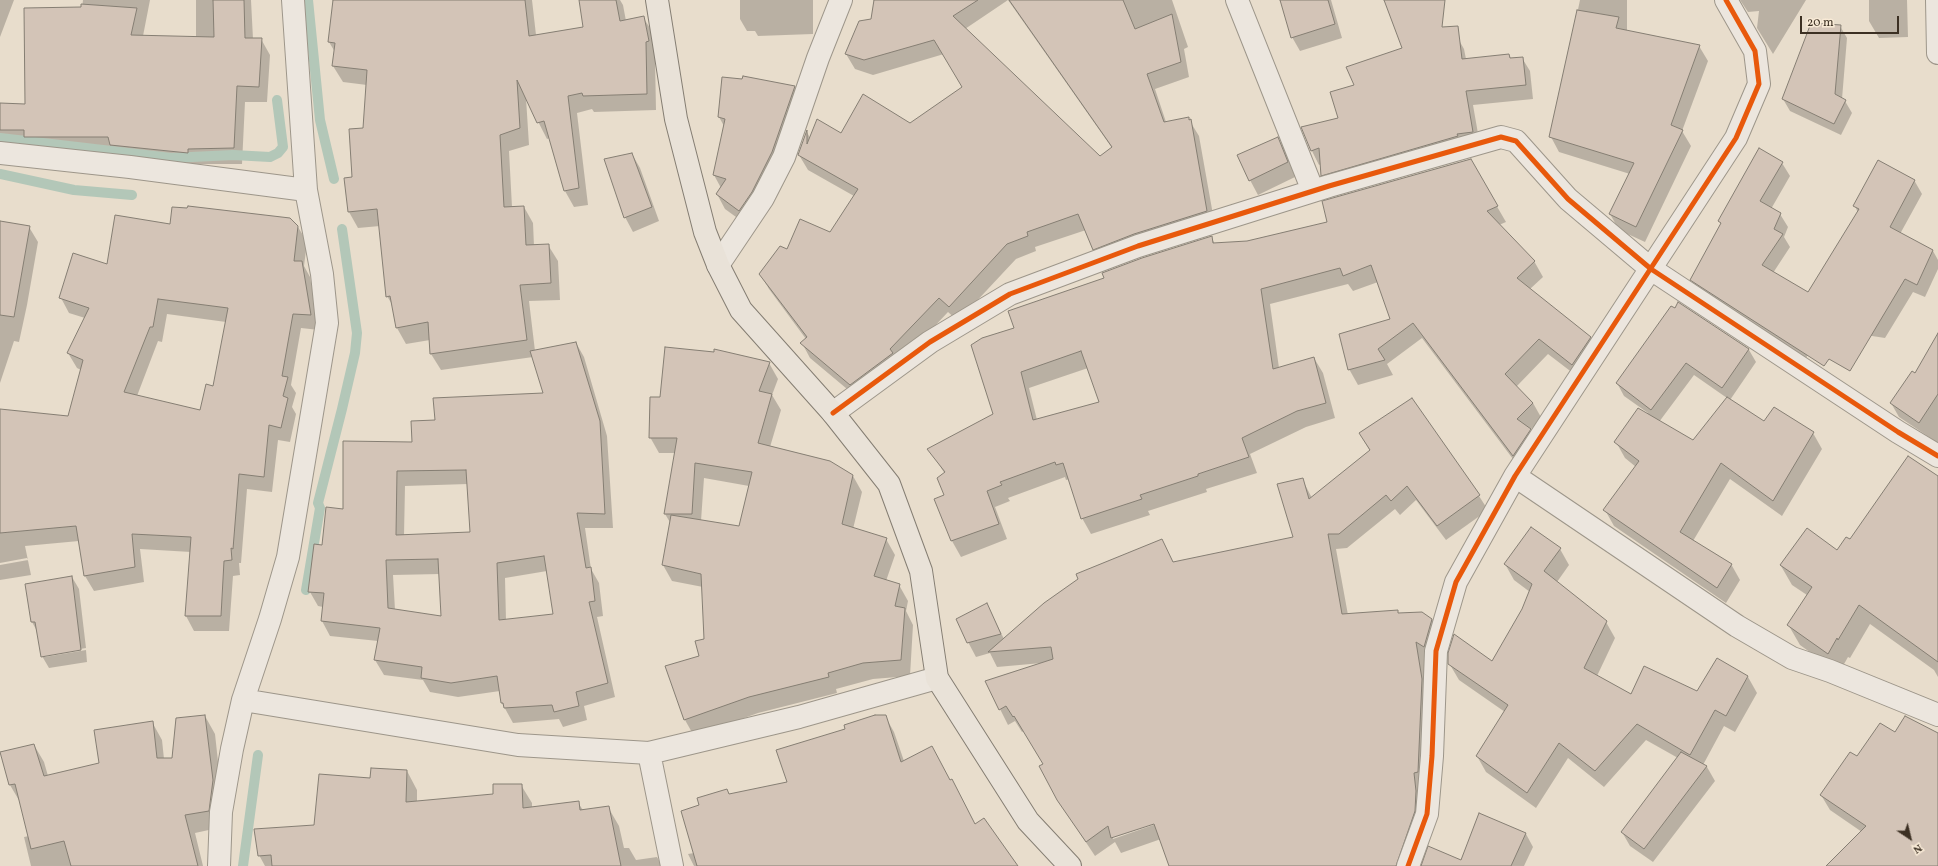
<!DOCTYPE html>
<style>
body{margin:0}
#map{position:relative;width:1938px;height:866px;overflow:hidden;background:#e8ddcc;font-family:Vollkorn,serif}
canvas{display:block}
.north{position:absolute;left:1890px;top:818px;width:40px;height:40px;-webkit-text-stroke:3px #f8ead6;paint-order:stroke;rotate:145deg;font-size:11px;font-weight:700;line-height:16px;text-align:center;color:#3c3023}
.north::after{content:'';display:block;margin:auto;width:14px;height:18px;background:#3c3023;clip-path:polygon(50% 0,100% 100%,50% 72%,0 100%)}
.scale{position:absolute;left:1800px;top:16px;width:99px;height:18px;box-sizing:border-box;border:2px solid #3c3023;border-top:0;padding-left:5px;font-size:12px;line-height:14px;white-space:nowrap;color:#3c3023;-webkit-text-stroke:3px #f8ead6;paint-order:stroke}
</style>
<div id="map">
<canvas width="1938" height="866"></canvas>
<div class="north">N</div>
<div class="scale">20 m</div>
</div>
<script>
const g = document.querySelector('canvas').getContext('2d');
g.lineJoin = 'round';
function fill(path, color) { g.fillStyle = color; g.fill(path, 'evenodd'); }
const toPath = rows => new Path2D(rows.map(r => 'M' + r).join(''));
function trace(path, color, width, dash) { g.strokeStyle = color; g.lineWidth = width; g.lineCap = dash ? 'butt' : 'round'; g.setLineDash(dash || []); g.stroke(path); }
fill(toPath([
 [0,0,14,0,0,37],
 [83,0,150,0,143,36,196,38,196,0,251,0,253,39,261,39,270,55,267,102,245,102,242,164,196,164,196,168,119,160,115,152,34,153,0,145,0,104,26,105,82,8],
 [334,0,532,0,536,35,585,27,580,0,620,0,623,5,626,21,643,17,653,33,658,58,655,59,656,110,594,112,592,109,577,113,588,205,574,207,565,191,550,138,547,139,526,98,529,145,509,151,512,207,524,207,533,223,534,246,548,245,558,261,560,300,529,301,535,351,576,343,584,357,607,436,613,528,585,528,591,569,599,583,603,616,597,617,615,697,584,706,587,720,563,727,559,719,513,723,502,703,500,691,458,697,430,692,423,680,384,675,375,660,378,641,330,636,322,621,323,607,318,606,310,592,323,546,344,510,436,421,545,393,533,357,441,370,431,354,430,340,406,344,397,328,393,306,387,296,380,226,358,228,349,212,345,179,353,178,364,129,367,85,343,82,333,66,335,52,329,42],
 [468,484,471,533,404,536,405,486],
 [547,571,554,615,506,620,505,578],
 [440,574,442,617,395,610,393,575],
 [740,0,813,0,813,34,758,36,755,31,747,31,740,19],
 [875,0,1172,0,1188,47,1184,49,1189,77,1155,89,1166,122,1188,118,1199,136,1215,226,1102,264,1086,230,1035,247,1036,251,1016,259,958,321,948,312,899,364,859,399,810,358,802,343,806,339,769,289,760,274,787,250,831,234,854,196,808,170,799,155,807,132,810,138,910,124,964,87,944,54,873,75,855,69,846,54,860,22,872,19,872,14],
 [1008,0,1112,148,1100,158,965,29],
 [1281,0,1331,0,1342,38,1300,51,1292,37],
 [1580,0,1627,0,1627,31,1699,46,1708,61,1682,131,1691,146,1645,242,1619,230,1610,214,1630,174,1559,152,1551,137],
 [1740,0,1806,0,1773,54,1757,28,1759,11,1748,12],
 [1869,0,1907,0,1908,37,1879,38,1869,21],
 [1840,26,1847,38,1842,99,1845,101,1852,113,1841,135,1790,111,1783,99],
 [1456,35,1464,49,1466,59,1509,55,1511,59,1522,58,1530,71,1533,99,1473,105,1480,145,1329,189,1322,175,1321,164,1319,165,1312,151,1302,128,1339,118,1355,86],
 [794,87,802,101,747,225,725,209,717,194,721,188,714,175,724,126,719,117],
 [1278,138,1286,152,1295,177,1258,195,1250,180],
 [632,154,640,168,659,221,633,232,625,217],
 [1470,160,1506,222,1499,225,1534,261,1543,277,1530,289,1590,337,1600,353,1582,380,1548,354,1516,387,1533,403,1542,419,1530,430,1539,445,1522,471,1422,338,1387,364,1393,375,1358,385,1349,369,1391,320,1378,282,1353,291,1348,284,1270,304,1279,368,1314,358,1323,373,1335,418,1306,427,1250,454,1257,473,1206,489,1207,492,1148,511,1150,515,1091,534,1082,518,1070,479,1066,480,1065,477,1008,498,1010,501,995,507,1007,539,961,557,952,541,935,499,945,496,945,474,929,449,995,415,1015,328,1106,278,1211,237,1215,244,1247,242,1328,223],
 [1088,368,1100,402,1037,420,1029,388],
 [1782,163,1790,176,1771,209,1780,214,1788,227,1784,237,1790,247,1773,273,1808,293,1858,213,1855,206,1914,180,1922,194,1900,234,1933,251,1938,260,1938,269,1925,297,1913,292,1885,338,1814,327,1806,360,1699,293,1691,280,1721,224,1719,221],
 [0,223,29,227,38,242,27,305,19,342,14,341,0,383],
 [171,226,298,227,307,242,304,266,310,277,319,330,301,328,291,385,296,393,292,407,296,414,290,442,278,440,272,492,247,489,241,563,239,563,240,575,233,576,229,631,194,631,186,616,191,552,140,549,144,582,94,591,85,576,79,541,25,546,31,575,0,580,0,565,28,560,27,558,0,563,0,401,0,410,69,418,81,370,77,368,68,353,85,318,69,313,61,298,107,265],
 [167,314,226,322,214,387,201,411,137,396,158,341,162,342],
 [1679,303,1749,350,1756,362,1730,400,1764,422,1813,433,1822,449,1782,516,1730,479,1693,541,1731,564,1740,580,1726,603,1614,526,1605,510,1636,467,1625,458,1616,442,1648,413,1624,396,1617,383],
 [1694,375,1727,398,1694,442,1659,422],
 [769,363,778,379,772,395,781,410,770,447,853,476,862,492,853,529,886,539,895,555,886,581,899,585,908,601,906,611,913,625,910,676,873,679,836,689,837,693,758,713,694,736,685,720,667,667,700,657,705,640,703,587,672,581,663,565,671,524,665,514,676,453,659,453,650,437,661,398],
 [704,478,749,486,739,527,701,521],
 [1912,372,1938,380,1938,443,1899,417,1891,403],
 [1360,434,1479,496,1488,510,1446,540,1416,500,1400,515,1395,509,1347,548,1336,549,1348,615,1397,611,1399,614,1432,619,1440,634,1433,661,1424,655,1430,694,1426,787,1408,866,1170,866,1161,839,1121,853,1115,842,1095,856,1058,800,1044,764,1024,731,1022,732,1015,721,1008,725,986,681,1042,663,997,667,990,653,976,657,968,642,987,605,1004,639,1161,540,1174,563,1294,538,1302,479,1312,498,1370,451],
 [1159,821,1159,823,1113,839,1113,836],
 [1938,478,1938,677,1934,670,1870,624,1850,658,1848,657,1839,673,1800,645,1789,626,1807,595,1792,585,1781,566,1837,552],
 [1560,549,1569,565,1557,582,1606,622,1615,638,1597,676,1631,695,1697,692,1748,677,1757,693,1735,732,1724,726,1703,765,1707,767,1715,781,1653,862,1630,846,1622,832,1678,758,1646,740,1604,787,1568,758,1536,808,1486,772,1477,756,1505,712,1459,680,1449,663,1492,663,1523,609,1530,592,1514,580,1505,564],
 [72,577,79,589,86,648,45,655,45,657,86,650,87,662,49,668,42,656,38,633,32,622,26,585],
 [205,716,215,734,222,798,218,828,195,833,203,866,31,866,24,837,29,836,20,802,10,785,1,753,34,745,44,762,48,776,100,764,152,722,162,740,164,759,173,759],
 [885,716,894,732,904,761,932,747,950,781,952,780,960,795,975,825,1017,866,694,866,688,854,694,853,700,806,727,790,730,795,788,783,847,730],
 [1895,733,1938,734,1938,866,1827,866,1862,832,1830,810,1821,795,1857,758],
 [407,771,417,790,417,802,494,795,521,785,532,803,532,808,578,803,583,810,608,807,619,826,624,848,629,848,636,860,657,857,662,866,265,866,259,855,315,826,371,779],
 [1479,814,1526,834,1533,847,1524,866,1421,866,1461,861]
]), '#0003');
trace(toPath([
 [308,0,320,120,334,179],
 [0,138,171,158,233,155,270,157,278,153,283,147,277,100],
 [0,174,74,190,132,195],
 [306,590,320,508,318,503,342,409,355,353,357,333,342,229],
 [243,866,258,755]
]), '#b3c7b8', 10);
const building = toPath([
 [213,0,244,0,245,38,262,38,259,87,237,86,234,148,188,149,188,153,110,145,108,137,24,137,24,130,0,130,0,103,25,104,24,8,81,7,81,4,137,8,131,35,214,37,213,0],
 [333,0,525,0,529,36,583,27,579,0,616,0,620,21,644,16,649,41,646,42,647,94,583,96,582,93,568,96,579,188,564,191,544,121,537,123,517,80,520,128,500,135,504,207,524,206,526,245,549,244,551,283,520,285,527,340,430,354,428,322,396,328,390,296,386,297,377,209,348,212,344,178,352,177,349,129,363,128,367,70,332,66,335,43,328,42,333,0],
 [874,0,978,0,953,16,1100,156,1112,147,1009,0,1123,0,1135,29,1172,14,1181,62,1147,74,1164,122,1189,117,1189,120,1191,119,1207,211,1134,234,1093,250,1078,214,1027,232,1028,236,1007,244,949,307,939,298,890,349,893,353,850,385,800,343,807,337,759,274,780,246,787,249,800,219,830,232,858,189,798,155,807,130,807,144,817,119,841,133,863,94,910,123,962,87,934,40,864,60,845,54,859,21,871,19,874,0],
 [1280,0,1328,0,1335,24,1291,38,1280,0],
 [1384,0,1445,0,1442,27,1458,26,1462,59,1509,54,1510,58,1523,57,1526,85,1466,91,1473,132,1457,134,1458,136,1321,176,1319,148,1311,151,1301,127,1338,118,1330,92,1354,85,1346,67,1402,48,1384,0],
 [1577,10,1619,17,1616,28,1700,45,1671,125,1683,130,1636,227,1609,214,1634,163,1549,137,1577,10],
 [1811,23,1841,25,1835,94,1846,100,1834,124,1782,99,1811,23],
 [743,76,795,86,772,152,752,192,739,211,716,194,726,179,713,175,725,119,718,117,722,77,742,79,743,76],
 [1278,137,1288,162,1249,181,1237,155,1278,137],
 [1759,148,1783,162,1760,201,1781,213,1774,229,1783,234,1762,265,1808,292,1859,209,1853,206,1878,160,1915,180,1890,227,1933,250,1917,285,1905,279,1850,371,1829,359,1824,366,1690,280,1721,223,1718,221,1759,148],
 [632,153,652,207,624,218,604,159,632,153],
 [1471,159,1498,206,1487,211,1535,261,1517,278,1591,337,1572,365,1539,339,1505,374,1533,403,1517,419,1531,429,1513,456,1413,323,1378,349,1385,360,1348,370,1339,334,1390,319,1371,265,1343,276,1340,268,1261,289,1273,369,1314,357,1326,403,1297,411,1242,438,1249,457,1198,474,1198,476,1140,495,1142,499,1081,519,1063,463,1056,465,1055,462,1000,482,1002,485,987,491,999,524,951,541,934,499,944,495,937,478,945,472,927,449,993,414,971,345,982,338,1014,328,1008,311,1104,278,1102,273,1142,258,1212,236,1213,243,1247,241,1327,222,1322,201,1471,159],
 [1081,351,1099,402,1033,420,1021,372,1081,351],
 [188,206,290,218,298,226,294,261,302,261,311,315,293,314,282,376,288,377,283,396,288,398,281,428,269,425,264,477,239,474,233,549,231,548,232,560,224,561,221,616,185,616,191,537,132,534,135,567,84,576,76,526,0,533,0,409,68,416,83,360,67,353,89,308,59,298,73,253,107,264,115,215,170,224,172,207,187,208,188,206],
 [158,299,228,308,213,386,206,384,200,410,124,392,150,327,153,327,158,299],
 [0,221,30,226,14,317,0,315,0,221],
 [1678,302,1749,349,1722,388,1686,363,1651,410,1616,383,1671,306,1675,308,1678,302],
 [1938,333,1938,394,1919,423,1890,403,1912,371,1915,373,1938,333],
 [576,342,600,421,605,514,577,513,586,568,591,567,595,601,589,602,608,683,576,692,579,706,554,712,552,705,504,708,503,703,501,703,497,676,451,683,421,678,422,667,374,660,380,628,321,621,324,593,308,592,314,544,322,545,326,507,343,509,343,441,412,442,411,421,435,420,433,398,543,393,530,351,576,342],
 [466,470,470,532,396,535,397,471,466,470],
 [544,556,553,614,499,620,497,563,544,556],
 [438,559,441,616,388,608,386,560,438,559],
 [665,347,714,352,714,349,770,362,759,391,772,394,758,443,830,461,853,475,842,524,887,538,874,576,900,584,895,606,905,608,901,660,863,663,828,673,829,677,749,697,684,720,665,666,699,656,695,641,704,639,701,574,662,565,671,515,739,526,752,472,695,463,692,514,664,514,677,438,649,438,650,397,660,397,665,347],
 [1727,397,1764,421,1774,407,1814,432,1773,501,1721,463,1680,532,1732,564,1717,588,1603,510,1639,461,1614,442,1638,408,1693,440,1727,397],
 [1412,398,1480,495,1437,526,1407,486,1391,501,1386,495,1339,534,1328,534,1342,614,1398,610,1398,613,1422,612,1432,619,1424,647,1416,642,1422,679,1418,772,1414,773,1416,791,1415,811,1396,866,1169,866,1154,824,1111,838,1108,826,1086,842,1057,800,1039,766,1043,764,1014,716,1013,717,1006,706,999,710,985,681,1053,659,1051,647,988,652,1044,603,1078,579,1076,574,1162,539,1173,562,1293,537,1277,484,1303,478,1309,499,1370,450,1359,433,1412,398],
 [1908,456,1938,476,1938,662,1859,605,1838,640,1837,638,1828,654,1787,625,1812,587,1780,565,1807,528,1837,550,1846,537,1850,539,1908,456],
 [1531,527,1561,548,1544,571,1607,621,1584,668,1631,694,1644,666,1697,691,1717,658,1748,676,1726,716,1715,710,1690,755,1637,724,1595,771,1559,743,1527,793,1476,756,1508,705,1448,664,1448,653,1454,634,1492,661,1522,609,1532,584,1504,564,1531,527],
 [72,576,81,650,41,657,35,622,31,622,25,584,72,576],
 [987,603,1001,634,967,643,956,619,987,603],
 [205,715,213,780,209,811,185,815,198,866,71,866,64,841,31,849,15,784,9,785,0,752,34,744,44,776,99,763,94,730,153,721,157,758,172,758,176,718,205,715],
 [875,715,886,715,901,762,932,746,950,780,952,779,975,824,984,818,1018,866,697,866,681,811,699,805,697,798,727,789,729,794,787,782,776,750,845,729,844,725,875,715],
 [1905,716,1938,733,1938,866,1826,866,1866,826,1820,795,1850,752,1857,756,1880,723,1895,732,1905,716],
 [1681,752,1707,766,1644,849,1621,832,1681,752],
 [371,768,407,770,406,802,493,794,493,784,522,784,523,808,579,801,580,810,609,806,621,866,272,866,271,855,258,856,254,829,314,825,319,774,370,778,371,768],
 [1479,813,1526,833,1511,866,1421,866,1428,846,1461,860,1479,813]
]);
fill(building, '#d3c4b7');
trace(building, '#857e73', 1);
const minor = toPath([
 [1237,0,1313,191],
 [1937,0,1938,53],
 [0,153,130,167,306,190],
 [718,265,763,198,784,157,818,58,841,0],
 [833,413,930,342,1010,294,1138,246,1329,186,1501,137,1516,141,1568,199,1651,269,1898,432,1938,456],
 [1515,476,1737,626,1792,658,1830,671,1938,715],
 [243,700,518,745,649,753,799,717,937,678],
 [649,753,672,866],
 [219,866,221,812,232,749,243,700,270,619,288,557,327,323,322,274,306,190,293,0],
 [1408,866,1427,814,1432,756,1436,651,1456,582,1515,476,1736,138,1759,84,1755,51,1726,0]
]);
const major = toPath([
 [657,0,676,119,705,232,718,265,741,310,833,413,889,484,921,571,937,678,1028,821,1070,866]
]);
trace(minor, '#9d968a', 24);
trace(major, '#857e73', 24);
trace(minor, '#ece6de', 22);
trace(major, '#e9e2d8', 22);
trace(toPath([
 [833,413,930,342,1010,294,1138,246,1329,186,1501,137,1516,141,1568,199,1651,269,1898,432,1938,456],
 [1408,866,1427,814,1432,756,1436,651,1456,582,1515,476,1736,138,1759,84,1755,51,1726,0]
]), '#e8590c', 5);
</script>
